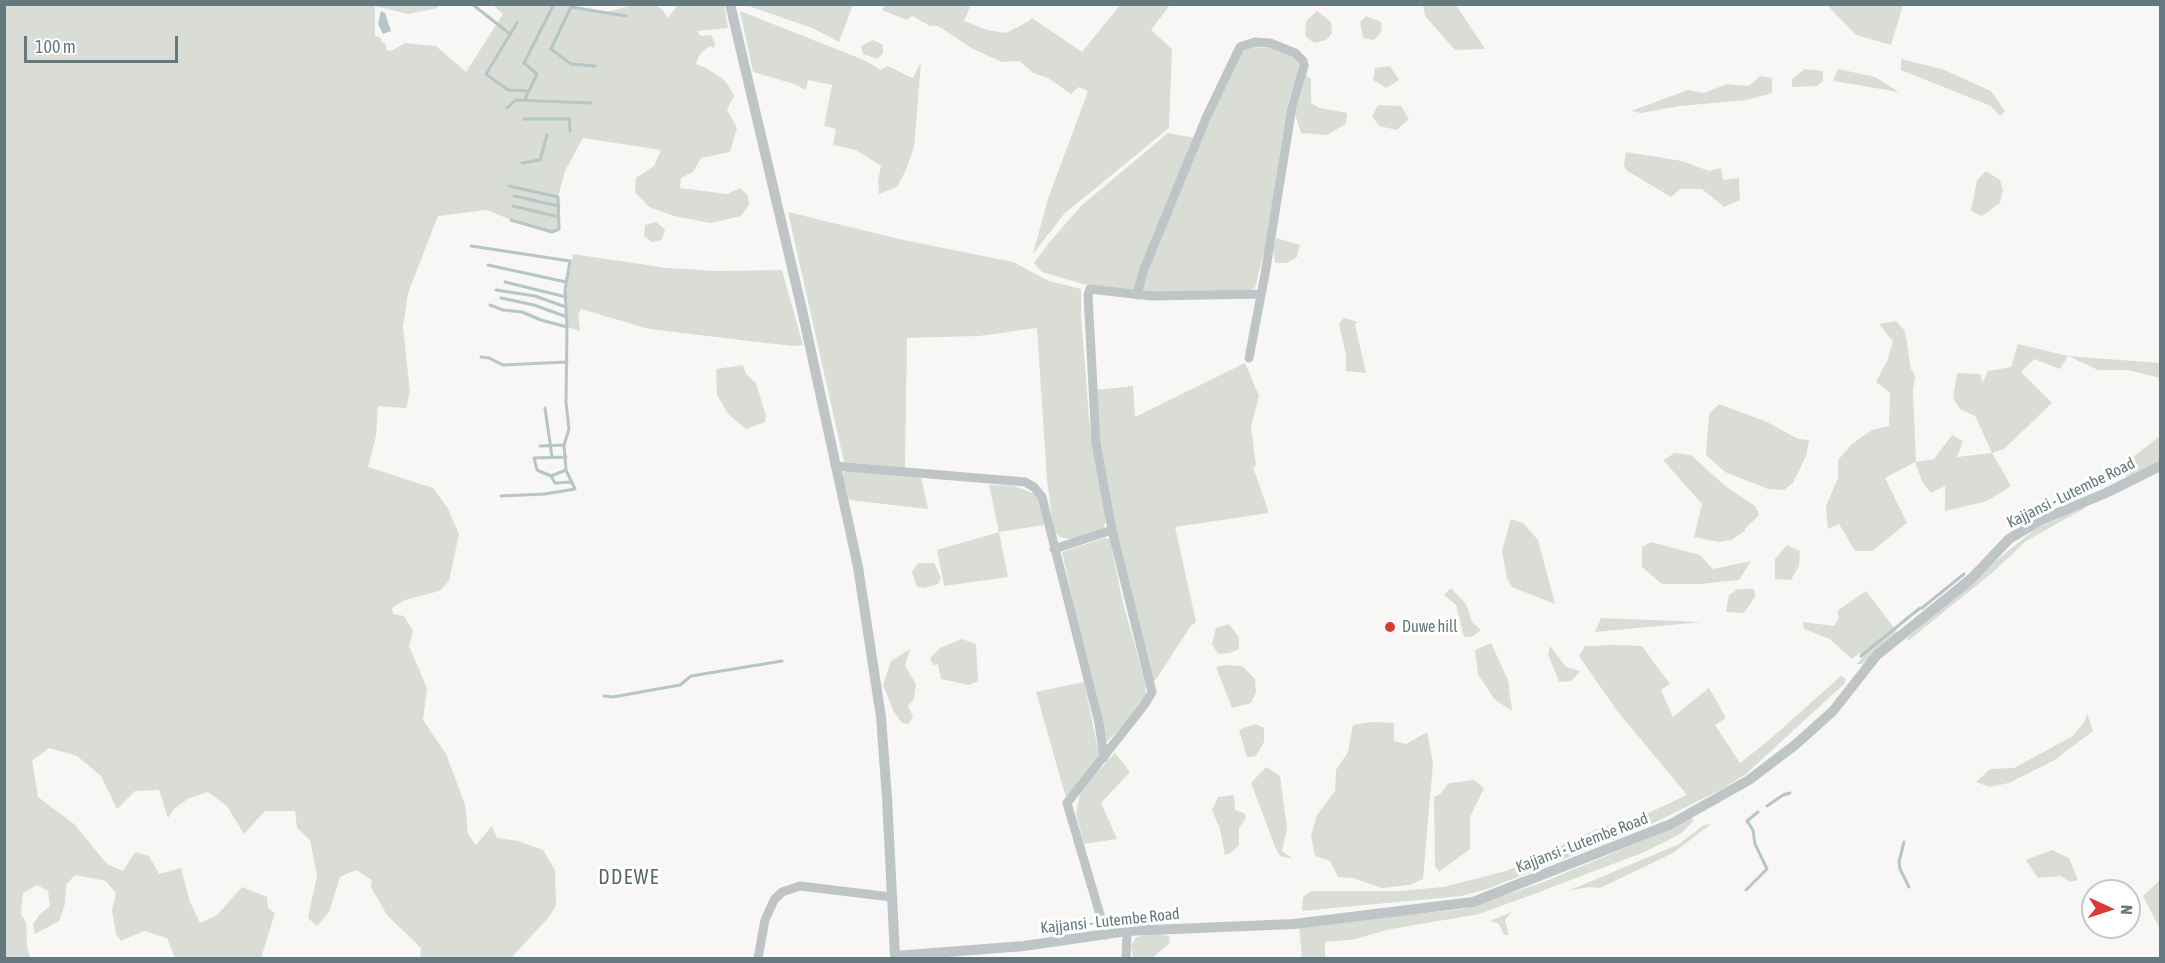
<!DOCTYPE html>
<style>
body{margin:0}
#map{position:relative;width:2165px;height:963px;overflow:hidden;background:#f8f7f5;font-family:"Asap Condensed",sans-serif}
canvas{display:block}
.frame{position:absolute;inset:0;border:6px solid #64787f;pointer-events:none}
.north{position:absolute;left:2081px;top:879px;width:60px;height:60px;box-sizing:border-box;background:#fff;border:2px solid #c1c9cc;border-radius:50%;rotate:93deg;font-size:16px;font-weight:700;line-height:24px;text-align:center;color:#64787f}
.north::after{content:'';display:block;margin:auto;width:21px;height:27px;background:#db3b32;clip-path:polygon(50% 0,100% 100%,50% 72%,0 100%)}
.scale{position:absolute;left:24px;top:36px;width:154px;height:27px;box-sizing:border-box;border:3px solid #64787f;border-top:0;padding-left:8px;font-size:18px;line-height:21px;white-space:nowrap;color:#64787f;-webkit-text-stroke:4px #fff;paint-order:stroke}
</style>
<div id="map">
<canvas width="2165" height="963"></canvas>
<div class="frame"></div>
<div class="north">N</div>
<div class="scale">100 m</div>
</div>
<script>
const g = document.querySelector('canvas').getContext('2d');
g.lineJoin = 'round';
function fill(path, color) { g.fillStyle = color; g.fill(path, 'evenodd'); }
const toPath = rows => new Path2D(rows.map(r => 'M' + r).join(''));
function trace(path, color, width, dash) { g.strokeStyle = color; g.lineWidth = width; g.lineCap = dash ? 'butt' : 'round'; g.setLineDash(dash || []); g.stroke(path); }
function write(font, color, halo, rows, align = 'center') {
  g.font = font + ' "Asap Condensed",sans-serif'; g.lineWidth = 6; g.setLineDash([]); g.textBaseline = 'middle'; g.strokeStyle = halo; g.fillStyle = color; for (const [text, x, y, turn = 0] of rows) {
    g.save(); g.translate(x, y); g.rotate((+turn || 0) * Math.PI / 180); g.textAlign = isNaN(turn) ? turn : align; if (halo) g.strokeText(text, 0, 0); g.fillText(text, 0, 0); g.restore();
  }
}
fill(toPath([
 [5,5,436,5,438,8,408,14,375,6,375,36,381,38,382,42,386,44,386,50,391,51,405,43,436,46,466,72,503,14,493,5,565,5,603,13,633,5,655,5,662,9,668,18,678,5,724,5,728,28,697,31,701,36,711,35,715,44,714,48,710,46,700,54,696,64,706,68,722,78,728,85,734,96,727,110,737,128,730,152,701,158,693,172,681,178,680,188,727,194,740,188,748,195,749,205,741,216,710,223,674,216,649,207,635,192,636,178,654,166,661,150,583,138,565,171,558,197,559,229,552,232,511,220,487,210,438,216,408,293,403,327,410,392,406,408,378,406,376,436,368,467,433,488,447,507,459,534,449,581,439,591,405,600,392,608,393,614,404,616,413,631,409,646,427,688,423,720,446,754,465,805,468,834,476,845,492,826,497,838,518,841,543,850,555,870,556,905,550,916,511,958,420,958,421,948,387,915,371,887,372,880,356,870,340,877,329,912,317,926,308,918,317,875,310,840,297,828,295,811,265,811,244,834,227,806,208,792,189,798,175,808,168,818,159,790,135,791,117,809,101,776,77,756,49,748,32,761,38,797,74,824,107,864,123,871,135,852,149,856,159,874,181,868,190,902,200,923,217,915,242,887,267,897,268,908,275,913,261,958,175,958,167,938,144,931,121,941,116,934,112,910,116,893,106,881,75,875,66,885,65,904,59,921,35,934,33,925,39,915,50,906,48,891,37,885,23,893,21,914,26,923,27,946,30,958,34,958,5,958],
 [746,5,853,5,839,42,812,28],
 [886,5,969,5,970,7,964,21,987,30,1006,33,1029,21,1032,18,1082,52,1120,5,1170,5,1151,30,1172,49,1169,128,1064,214,1033,254,1048,199,1088,91,1079,87,1071,94,1048,78,1033,73,1020,61,1002,62,973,49,938,26,930,26,912,16,906,20,882,10],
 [1423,5,1456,5,1485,49,1455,50,1425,16],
 [1827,5,1903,5,1891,45,1856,35],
 [740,11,864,60,881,70,887,66,913,78,921,62,914,147,906,170,897,187,879,194,878,181,881,166,856,150,833,145,836,129,824,126,832,85,808,80,806,90,794,84,753,72],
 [1317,11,1331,22,1332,33,1326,40,1314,43,1305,36,1306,21],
 [1366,16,1381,22,1382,31,1374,40,1363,38,1360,22],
 [873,40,883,45,883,53,877,59,863,54,861,46],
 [1250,47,1279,48,1298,61,1299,70,1288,102,1265,248,1255,288,1246,292,1141,294,1153,256,1206,127,1241,52],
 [1901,59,1942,69,1991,91,2005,111,2000,116,1991,106,1901,70],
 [1390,66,1399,80,1386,88,1373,80,1375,68],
 [1805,69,1823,71,1823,81,1817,86,1792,87,1792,79],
 [1838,69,1875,77,1899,92,1833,81],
 [1306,75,1311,79,1311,103,1320,108,1347,113,1346,124,1326,135,1301,133,1295,114],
 [1760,76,1772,78,1772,93,1747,100,1680,106,1641,113,1631,111,1688,90,1704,93,1727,84,1749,86],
 [1378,105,1401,106,1409,119,1397,130,1379,126,1372,116],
 [1168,133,1195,138,1135,292,1083,284,1042,272,1034,263,1048,244,1081,206],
 [1626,152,1682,161,1709,171,1721,168,1723,180,1739,178,1740,200,1724,207,1702,189,1680,189,1671,197,1626,170,1624,165],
 [1986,171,2000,180,2003,190,2000,203,1982,216,1971,211,1977,180],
 [788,212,899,239,1013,262,1049,281,1081,289,1081,313,1089,419,1106,520,1103,530,1070,539,1060,537,1054,532,1047,480,1037,328,979,336,907,338,905,468,844,462],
 [656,222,665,229,662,240,652,242,644,236,645,225],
 [1276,238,1300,245,1297,257,1286,263,1275,263,1273,249],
 [573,254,667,268,717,271,782,270,803,345,792,346,649,329,581,309,578,314,580,331,567,327,565,290],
 [1344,318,1358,322,1355,324,1366,373,1346,371,1346,355,1339,324],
 [1896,321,1905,331,1911,369,1915,376,1913,391,1916,462,1934,459,1952,435,1963,441,1957,457,1992,453,1975,416,1960,409,1953,398,1957,373,1980,374,1983,382,1988,371,2011,367,2018,344,2068,356,2160,363,2160,378,2128,370,2098,370,2068,356,2060,369,2034,359,2021,372,2052,403,2004,449,1992,453,2011,486,1987,501,1945,511,1945,486,1931,493,1922,481,1915,462,1885,478,1907,523,1872,551,1855,551,1839,524,1828,529,1826,506,1838,478,1838,460,1852,444,1872,430,1889,426,1890,393,1876,382,1888,359,1893,341,1879,324],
 [1245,363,1259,396,1251,426,1256,466,1253,467,1269,513,1175,527,1196,622,1190,627,1155,681,1152,680,1117,543,1097,427,1095,390,1133,386,1135,417],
 [743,365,746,374,756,383,766,416,765,422,746,429,728,414,717,395,716,369],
 [1719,404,1767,422,1798,439,1809,440,1806,456,1793,483,1784,490,1768,489,1725,472,1706,455,1709,414],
 [2160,436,2160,461,2126,477,2119,468],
 [1675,453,1691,455,1725,486,1755,506,1759,515,1745,529,1745,531,1731,540,1718,542,1694,537,1702,504,1663,460],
 [848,470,921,477,928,509,849,500,843,477,844,472],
 [989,485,1014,486,1035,494,1040,501,1044,525,999,532,1008,577,944,586,937,550,999,532],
 [2083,506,2085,508,2026,541,1992,573,1909,640,1906,639,1994,562,2037,528],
 [1511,519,1523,523,1538,540,1555,604,1512,587,1507,579,1502,551],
 [1105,538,1110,539,1122,599,1146,686,1145,698,1129,719,1105,744,1062,552],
 [1651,542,1700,555,1713,569,1751,561,1739,580,1700,584,1662,584,1642,567,1642,547],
 [1787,545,1800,551,1799,566,1791,580,1775,579,1775,559],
 [918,563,934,563,941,578,938,584,924,588,917,587,912,572],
 [1451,588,1466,604,1472,622,1481,630,1472,637,1464,637,1456,605,1444,595],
 [1738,589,1754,589,1755,597,1744,613,1726,612,1729,595],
 [1866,591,1898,633,1862,664,1857,664,1863,657,1860,653,1852,659,1830,639,1804,629,1803,622,1834,626,1839,618,1837,611],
 [1601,618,1702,622,1595,632],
 [1229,624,1239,637,1239,649,1230,653,1218,654,1212,644,1216,628],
 [962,639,976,644,978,681,969,685,941,679,938,664,933,665,930,658,940,648],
 [1491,643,1508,680,1512,711,1494,699,1478,674,1475,650],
 [1615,645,1642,646,1670,684,1661,690,1673,717,1709,688,1726,718,1715,725,1740,763,1768,741,1841,676,1845,678,1845,683,1746,774,1724,788,1654,823,1612,840,1487,889,1461,896,1302,911,1303,897,1311,891,1400,891,1443,887,1506,871,1595,830,1648,813,1687,795,1618,712,1579,656,1585,646],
 [1550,646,1566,667,1580,671,1571,681,1559,682,1548,654],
 [910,649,905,666,916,684,914,699,908,706,913,717,909,724,902,723,894,712,883,685,891,661],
 [1226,665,1242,666,1255,679,1256,692,1251,703,1232,708,1216,667],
 [1084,682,1099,754,1094,766,1066,798,1036,692],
 [2087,713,2093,731,2053,761,2009,783,1989,787,1976,782,1990,769,2014,768,2073,736,2085,721],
 [1371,722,1394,723,1394,741,1406,744,1427,732,1433,763,1423,879,1409,885,1382,888,1353,878,1338,877,1330,861,1315,856,1311,836,1317,815,1335,791,1336,770,1348,752,1353,725],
 [1255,724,1264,728,1264,742,1256,756,1247,757,1239,730],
 [1115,753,1130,772,1101,803,1117,839,1084,844,1076,813,1081,790],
 [1266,767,1280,776,1287,828,1282,851,1293,859,1280,856,1276,849,1251,783],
 [1474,780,1484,788,1470,817,1470,849,1439,872,1435,866,1434,797,1440,794,1449,783],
 [1234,795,1235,810,1244,813,1246,818,1239,828,1239,845,1231,853,1225,855,1220,829,1212,810,1218,797],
 [1691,818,1694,820,1683,832,1667,841,1642,853,1534,894,1479,914,1386,930,1356,939,1325,942,1325,958,1302,958,1299,926,1464,909,1541,883,1664,832],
 [1711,824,1673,853,1600,888,1589,887,1568,891,1679,844,1704,825],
 [2052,850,2069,858,2078,880,2070,882,2061,876,2038,878,2026,860],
 [2160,880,2160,929,2143,896],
 [1512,912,1505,920,1509,935,1504,935,1499,924,1490,921],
 [1156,934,1169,936,1170,943,1152,958,1133,958,1131,946,1136,937]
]), '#d9ddd5');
fill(toPath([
 [381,11,385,13,391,31,383,34,378,24]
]), '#b6c5c6');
trace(toPath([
 [472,4,510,34],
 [517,23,486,74,508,90,529,91],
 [595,66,571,64,551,49,571,7,626,16],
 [525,99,537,74,524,63,554,4],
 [507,108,516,100,591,103],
 [524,119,569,119,570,131],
 [522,163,540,160,547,135],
 [509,186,558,197,559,229,552,232,511,220],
 [514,196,559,206],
 [513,206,559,217],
 [471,246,570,261,565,290,567,327,566,402,569,429,564,445,566,470,575,489,545,494,501,496],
 [488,265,566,282],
 [505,282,566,297],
 [496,290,535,296,566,307],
 [501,298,534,305,567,317],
 [490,305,503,310,522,312,541,320,567,327],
 [481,357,489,358,503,365,567,362],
 [545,408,552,457],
 [540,446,564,445],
 [566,457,534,458,537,470,551,476,566,470],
 [551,476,555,483,571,482],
 [1922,608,1964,574],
 [1861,656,1920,608],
 [604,696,613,697,680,685,691,676,782,661],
 [1767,806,1783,795,1790,793],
 [1904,842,1899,862,1900,869,1909,887],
 [1746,890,1767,869,1755,844,1753,830,1747,821,1758,812]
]), '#b6c5c6', 3);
trace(toPath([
 [1137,295,1144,269,1206,118,1240,47,1255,42,1270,43,1295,53,1303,61,1304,66,1292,107,1265,274,1249,358],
 [835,466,1025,482,1034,487,1042,497,1099,723,1104,758],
 [1054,549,1112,530],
 [1106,935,1067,803,1145,704,1152,692,1112,530,1096,443,1088,295,1090,289,1151,296,1261,294],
 [758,958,765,920,774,900,782,892,800,886,891,897],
 [1126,958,1127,931]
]), '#bfc5c7', 9);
trace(toPath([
 [730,4,802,310,858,567,881,717,887,798,895,956,1024,946,1127,931,1294,924,1473,902,1671,824,1749,780,1795,745,1833,711,1877,655,1972,578,2009,539,2041,520,2106,493,2160,466]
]), '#bfc5c7', 10);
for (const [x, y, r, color] of [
 [1390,627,6,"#db3b32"]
]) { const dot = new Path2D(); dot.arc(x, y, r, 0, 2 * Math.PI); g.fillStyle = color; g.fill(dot); trace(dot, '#fff', 2); }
write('16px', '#64787f', '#fff', [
 ["Kajjansi - Lutembe Road",2071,493,-26],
 ["Kajjansi - Lutembe Road",1582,843,-21],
 ["Kajjansi - Lutembe Road",1110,921,-6]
]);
write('16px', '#64787f', '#fff', [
 ["Duwe hill",1402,627]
], 'left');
g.letterSpacing = '1.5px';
write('20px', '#56656a', '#fff', [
 ["DDEWE",629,878]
]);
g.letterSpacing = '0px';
</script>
